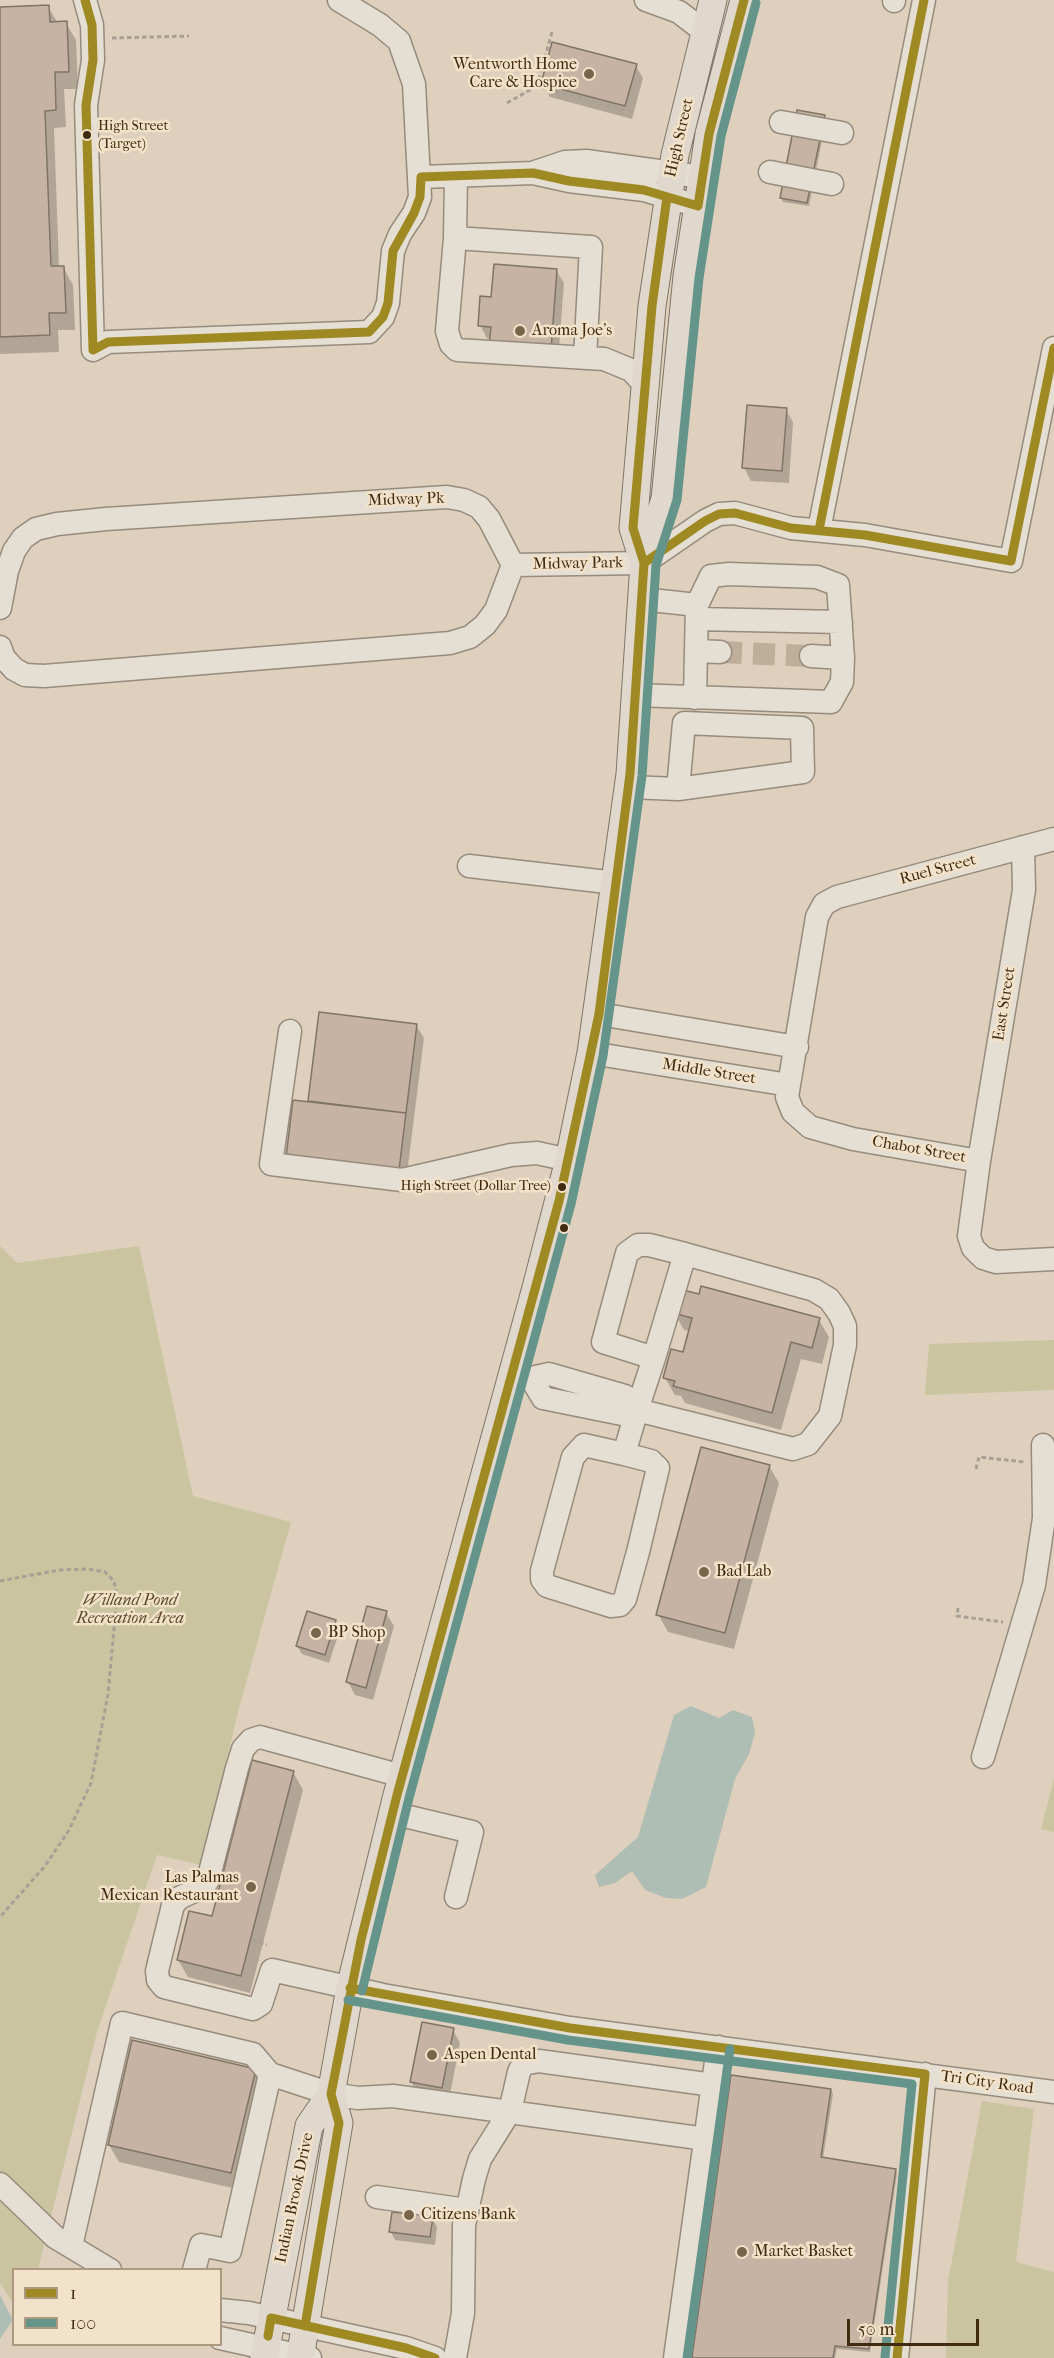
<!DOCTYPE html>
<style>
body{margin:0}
#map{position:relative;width:1054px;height:2358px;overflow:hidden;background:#ded0bc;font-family:"IM FELL French Canon",serif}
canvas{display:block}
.legend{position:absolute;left:12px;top:2268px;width:210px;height:78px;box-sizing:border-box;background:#f3e2ca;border:2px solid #ac9980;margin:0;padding:8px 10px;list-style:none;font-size:18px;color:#412b10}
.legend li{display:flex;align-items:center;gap:12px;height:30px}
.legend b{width:30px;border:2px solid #ac9980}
.scale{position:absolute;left:847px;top:2319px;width:132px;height:27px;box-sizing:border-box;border:3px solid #412b10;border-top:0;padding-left:8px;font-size:18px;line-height:21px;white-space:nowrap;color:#412b10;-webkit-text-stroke:4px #f3e2ca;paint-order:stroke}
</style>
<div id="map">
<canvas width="1054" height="2358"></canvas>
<ul class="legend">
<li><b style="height:8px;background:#9e8923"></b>1</li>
<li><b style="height:8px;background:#65948b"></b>100</li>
</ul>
<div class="scale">50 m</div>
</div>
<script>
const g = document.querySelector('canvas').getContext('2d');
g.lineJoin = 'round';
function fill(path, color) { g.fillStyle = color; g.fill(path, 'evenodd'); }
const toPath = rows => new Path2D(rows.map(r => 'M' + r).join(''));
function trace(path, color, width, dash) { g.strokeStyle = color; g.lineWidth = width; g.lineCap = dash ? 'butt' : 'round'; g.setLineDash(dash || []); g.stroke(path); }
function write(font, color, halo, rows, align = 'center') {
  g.font = font + ' "IM FELL French Canon",serif'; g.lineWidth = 5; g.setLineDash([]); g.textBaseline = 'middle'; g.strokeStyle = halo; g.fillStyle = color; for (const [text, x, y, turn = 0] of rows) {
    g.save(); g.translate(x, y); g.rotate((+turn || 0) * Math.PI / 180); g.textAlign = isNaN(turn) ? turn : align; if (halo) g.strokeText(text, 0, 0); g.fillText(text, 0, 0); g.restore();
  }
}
fill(toPath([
 [0,1246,17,1263,139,1246,193,1496,291,1522,239,1708,201,1865,157,1855,97,2032,38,2269,14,2270,13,2303,0,2283],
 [1054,1340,1054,1390,925,1395,929,1344],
 [1054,1778,1054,1832,1041,1829],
 [982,2101,1034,2109,1016,2262,1054,2272,1054,2358,946,2358,948,2281]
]), '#cac5a0');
fill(toPath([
 [691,1706,719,1718,733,1710,752,1717,755,1733,749,1754,735,1779,706,1887,682,1899,666,1898,645,1890,632,1871,615,1883,599,1887,595,1875,638,1837,674,1715],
 [0,2295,13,2320,0,2339]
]), '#afbeb5');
fill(toPath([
 [48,7,58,23,66,23,76,40,78,89,64,89,66,127,54,128,59,267,63,267,73,285,75,330,58,330,59,352,0,354,0,9],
 [636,66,643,78,632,119,550,97,542,84],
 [824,117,826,120,809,206,783,202,781,198],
 [556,270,564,283,558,362,487,338,480,325,493,299],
 [786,410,793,422,789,483,751,481,744,468],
 [320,1013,416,1025,424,1038,406,1182,309,1103],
 [674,1312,819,1320,829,1337,822,1364,801,1359,781,1430,685,1403,681,1396,675,1395,665,1378,684,1353,690,1331,684,1330],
 [769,1466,779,1483,734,1649,668,1632,658,1614],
 [386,1613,394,1626,373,1700,355,1695,348,1682],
 [335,1621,340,1630,329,1663,302,1654,297,1646],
 [293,1772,303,1790,250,1993,188,1977,178,1960,213,1918],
 [453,2030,460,2043,449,2100,419,2095,411,2082],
 [255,2070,265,2088,241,2190,119,2162,109,2145],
 [831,2090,833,2094,823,2159,895,2170,897,2174,870,2352,837,2349,835,2358,693,2358],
 [434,2204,432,2218,437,2227,435,2245,395,2240,391,2232]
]), '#0003');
const building = toPath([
 [49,5,50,22,67,21,69,72,55,72,56,110,45,111,51,266,64,266,66,313,49,313,50,335,0,337,0,7,49,5],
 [552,42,637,64,625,106,541,84,552,42],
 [797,110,825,115,807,203,780,198,797,110],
 [494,264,557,269,551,350,489,346,491,327,478,326,480,296,491,297,494,264],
 [747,405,787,408,782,471,742,468,747,405],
 [319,1012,417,1024,406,1113,308,1101,319,1012],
 [293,1100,406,1113,399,1170,286,1157,293,1100],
 [701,1286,820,1318,812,1348,791,1342,772,1413,673,1386,675,1381,663,1378,671,1349,683,1352,692,1318,673,1313,679,1289,699,1294,701,1286],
 [701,1447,770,1465,725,1633,656,1615,701,1447],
 [367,1606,387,1611,366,1688,346,1682,367,1606],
 [307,1611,336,1620,325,1655,296,1646,307,1611],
 [252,1760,294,1771,241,1976,177,1960,189,1911,212,1916,252,1760],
 [422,2022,454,2028,442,2088,410,2082,422,2022],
 [132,2040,256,2069,231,2173,108,2145,132,2040],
 [731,2075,831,2089,821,2157,896,2169,869,2349,835,2346,833,2358,692,2358,731,2075],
 [415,2192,430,2194,427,2216,433,2217,430,2237,389,2232,392,2212,413,2214,415,2192]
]);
fill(building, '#c7b3a3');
trace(building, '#7f7466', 1.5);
trace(toPath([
 [720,652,811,656]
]), '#bfaf9a', 22, [22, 11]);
const minor = toPath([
 [85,0,92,25,93,60,86,105,93,350,108,342,369,332,383,317,388,303,393,251,400,234,414,213,420,197,414,84,399,41,380,25,339,0],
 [646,0,679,12,705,32],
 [894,1,894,0],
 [781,122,842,133],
 [535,172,565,162,586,161,702,177],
 [770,172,832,184],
 [456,176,455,238,591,247,585,358],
 [421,177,533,173,569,181,644,190,698,206],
 [455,238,447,331,451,344,457,350,604,359,631,370,645,385],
 [819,530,924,0],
 [513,565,644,563,705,521,719,514,735,513,791,528,865,535,1011,561,1054,348],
 [0,608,7,571,14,551,23,538,36,529,57,524,106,519,447,497,464,500,479,507,489,519,513,565,496,610,485,625,470,637,450,643,44,676,25,675,14,669,4,658,0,647],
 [697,619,841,622],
 [696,651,720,652],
 [811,656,843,658],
 [635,695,831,702,842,682,843,658,838,585,817,577,729,574,711,576,697,605,642,599],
 [695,698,697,605],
 [628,787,678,789,803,772,802,728,684,723,678,789],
 [1054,839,837,897,824,904,817,917,787,1097,793,1112,810,1127,853,1139,979,1161,969,1236,973,1248,983,1258,996,1262,1054,1259],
 [469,866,616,883],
 [599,1014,797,1047],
 [290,1031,271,1164,402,1180,511,1155,537,1153,569,1160],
 [591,1053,789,1085],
 [979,1161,1024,890,1023,847],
 [654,1358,685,1254],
 [517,1375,531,1378,549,1374,625,1396,637,1410],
 [531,1378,543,1398,622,1414,637,1410,793,1449,808,1444,830,1416,845,1345,845,1326,839,1313,829,1299,814,1290,685,1254,649,1245,638,1245,627,1253,603,1342,654,1358,637,1410,624,1454,651,1461,658,1468,638,1552,625,1599,620,1605,611,1606,547,1586,542,1579,542,1571,573,1457,584,1445,624,1454],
 [983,1757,1034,1585,1044,1518,1043,1445],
 [402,1776,260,1737,251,1740,243,1749,237,1768,208,1880,203,1887,179,1898,173,1905,157,1971,158,1980,164,1987,253,2009,261,2004,272,1970,383,1995,570,2028,1054,2092],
 [392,1813,472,1832,456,1897],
 [0,2184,55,2237,110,2270],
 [377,2197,467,2210],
 [71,2246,122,2023,253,2054,270,2074,331,2094,358,2098,393,2096,706,2139],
 [194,2270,201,2245,230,2251,270,2074],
 [220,2310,249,2313,406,2348,435,2358],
 [220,2338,310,2358],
 [455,2358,463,2313,464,2225,474,2179,480,2159,510,2111,519,2072,523,2064,539,2061,713,2085],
 [675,2358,718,2047],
 [897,2358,925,2074]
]);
const major = toPath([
 [644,563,633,528,652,306,675,155,713,0],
 [264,2358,309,2126,331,2094,350,1988,397,1795,537,1284,569,1160,591,1053,630,774,644,563,665,499,687,276,709,134,744,0],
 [300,2358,339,2123,331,2094]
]);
trace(minor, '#968b7c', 25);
trace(major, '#7f7466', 29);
trace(toPath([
 [552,32,537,86,624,110],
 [112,38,189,36],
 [507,103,537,86],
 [976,1469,979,1457,1024,1462],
 [0,1581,60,1570,88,1569,105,1572,114,1581,117,1596,108,1694,91,1783,69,1830,45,1866,0,1917],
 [958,1608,957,1616,1003,1622],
 [252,1940,267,1945]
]), '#a8a095', 3, [4.5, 3]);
trace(minor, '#e5ded3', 22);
trace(major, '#e0d8cc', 27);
trace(toPath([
 [85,0,92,25,93,60,86,105,93,350],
 [421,177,533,173,569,181,644,190,698,206,709,134,744,0],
 [93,350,108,342,369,332,383,317,388,303,393,251,414,213,420,197,421,177],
 [819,530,924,0],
 [1011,561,1054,348],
 [644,563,705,521,719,514,735,513,791,528,865,535,1011,561],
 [350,1988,570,2028,925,2074,897,2358],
 [305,2326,339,2123,331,2094,361,1940,397,1795,559,1201,599,1014,630,774,644,563,633,528,652,306,667,197],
 [268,2336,271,2318,406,2348,435,2358]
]), '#9e8923', 9);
trace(toPath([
 [362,1991,409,1798,571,1204,603,1056,642,776,656,565,677,500,699,278,721,136,756,3],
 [348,2000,568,2040,912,2084,885,2357],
 [687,2358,730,2049]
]), '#65948b', 9);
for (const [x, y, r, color] of [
 [589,74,6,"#78654c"],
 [87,135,5,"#412b10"],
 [520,331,6,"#78654c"],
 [562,1187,5,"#412b10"],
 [564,1228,5,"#412b10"],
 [704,1572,6,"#78654c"],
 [316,1633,6,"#78654c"],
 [251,1887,6,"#78654c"],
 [432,2055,6,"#78654c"],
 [409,2215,6,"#78654c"],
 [742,2252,6,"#78654c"]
]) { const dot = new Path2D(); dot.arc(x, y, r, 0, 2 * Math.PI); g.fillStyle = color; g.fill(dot); trace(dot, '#f3e2ca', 2); }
write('14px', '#412b10', '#f3e2ca', [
 ["High Street",98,127],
 ["(Target)",98,145],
 ["High Street (Dollar Tree)",551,1187,"right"]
], 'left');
write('16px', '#412b10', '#f3e2ca', [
 ["Wentworth Home",577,65,"right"],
 ["Care & Hospice",577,83,"right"],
 ["Aroma Joe's",532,331],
 ["Bad Lab",716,1572],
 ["BP Shop",328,1633],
 ["Las Palmas",239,1878,"right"],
 ["Mexican Restaurant",239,1896,"right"],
 ["Aspen Dental",444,2055],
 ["Citizens Bank",421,2215],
 ["Market Basket",754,2252]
], 'left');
write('16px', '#412b10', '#f3e2ca', [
 ["High Street",680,138,-77],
 ["Midway Pk",406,500,-2],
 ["Midway Park",578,564,-1],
 ["Ruel Street",938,870,-15],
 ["East Street",1005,1004,-81],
 ["Middle Street",709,1072,9],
 ["Chabot Street",919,1150,10],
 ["Tri City Road",987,2083,8],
 ["Indian Brook Drive",295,2198,-78]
]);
write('italic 16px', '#594828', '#f3e2ca', [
 ["Willand Pond",130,1601],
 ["Recreation Area",130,1619]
]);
</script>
